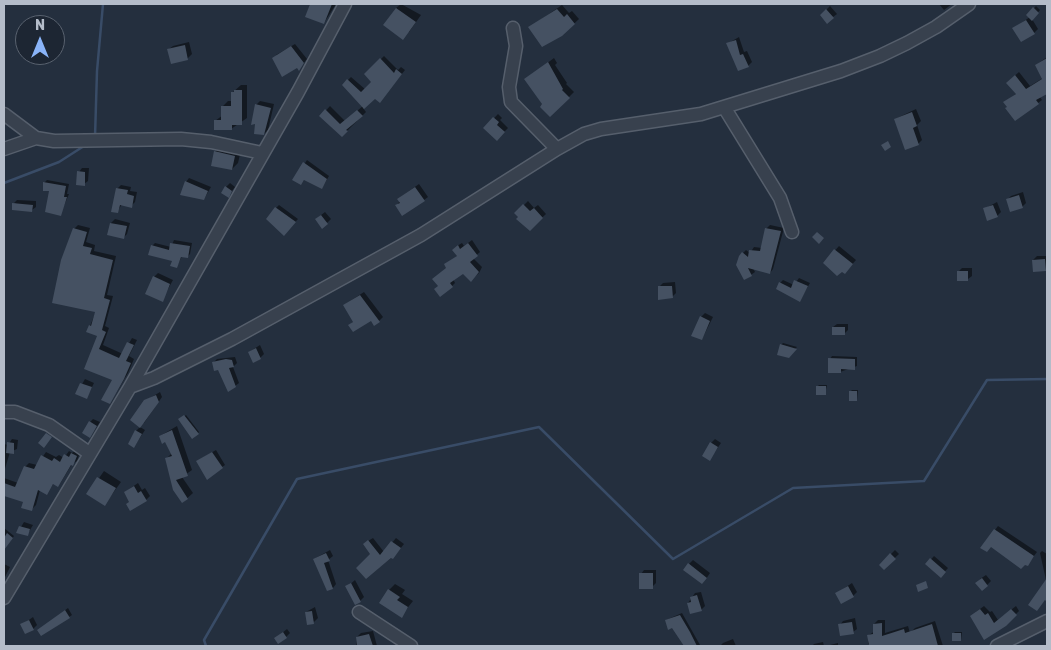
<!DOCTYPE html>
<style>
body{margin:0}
#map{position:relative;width:1051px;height:650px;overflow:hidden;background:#242f3e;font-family:Rubik,sans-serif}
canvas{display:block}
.frame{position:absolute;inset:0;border:5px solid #b4bcc9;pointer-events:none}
.north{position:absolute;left:15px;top:15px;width:50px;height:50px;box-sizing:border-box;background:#1d2633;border:1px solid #59626f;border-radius:50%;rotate:0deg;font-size:14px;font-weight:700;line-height:20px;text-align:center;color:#b4bcc9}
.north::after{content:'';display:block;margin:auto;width:18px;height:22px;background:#8ab4f8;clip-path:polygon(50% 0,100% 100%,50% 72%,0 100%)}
</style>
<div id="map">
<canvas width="1051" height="650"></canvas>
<div class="frame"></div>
<div class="north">N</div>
</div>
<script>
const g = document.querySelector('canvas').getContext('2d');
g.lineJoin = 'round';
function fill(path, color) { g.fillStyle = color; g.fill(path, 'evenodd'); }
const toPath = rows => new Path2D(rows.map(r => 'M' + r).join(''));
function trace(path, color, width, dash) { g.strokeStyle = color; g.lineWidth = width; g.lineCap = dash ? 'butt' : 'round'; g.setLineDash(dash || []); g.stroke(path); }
fill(toPath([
 [310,4,336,4,324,23,306,16],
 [401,4,421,15,409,32,396,8],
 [939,4,952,4,944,10],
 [562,5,569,13,572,11,579,19,562,35,530,27],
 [830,6,837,14,833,17,821,15],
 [1036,6,1040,10,1032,19,1038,29,1034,33,1014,28,1030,17,1028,15],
 [739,37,744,52,747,51,752,62,748,66,727,44],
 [189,42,192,54,188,58,172,62,169,49,173,46],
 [295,44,307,59,299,69,276,55],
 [384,56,398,70,401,67,405,70,380,101,375,97,363,108,366,112,342,136,321,116,330,106,345,121,363,106,343,85,351,77,366,90,373,82,366,74],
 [1047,57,1047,92,1040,97,1042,100,1038,103,1008,107,1005,102,1017,93,1011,79,1019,72,1030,86,1043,78,1036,65],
 [554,58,557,63,555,65,567,83,566,84,574,92,550,116,526,79],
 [241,85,247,85,247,118,231,129,215,121,223,115,223,106,228,101,232,101,232,93],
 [260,101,274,104,268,130,264,134,256,105],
 [916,109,921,121,917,125,922,140,918,144,895,119],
 [498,114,502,118,500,120,508,128,497,139,485,128],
 [221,145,241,150,238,163,232,169,215,152],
 [307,160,329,176,322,188,305,179,301,184,294,180],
 [82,168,89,168,88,181,84,184,79,172],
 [189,178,211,187,204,199,186,182],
 [47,180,69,184,67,194,69,194,60,215,51,190,44,183],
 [230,183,235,187,228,196,226,187],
 [419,184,428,197,424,200,397,206,402,196],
 [121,185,131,187,130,191,137,192,135,202,131,206,122,204,117,212,117,189],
 [1023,192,1026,203,1022,207,1007,200,1011,196],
 [17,200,36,201,36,207,32,210,14,203],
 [528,201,534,208,538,205,546,214,530,229,516,213],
 [997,202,1001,212,997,216,984,209],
 [279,205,298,219,284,234,276,208],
 [325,212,331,219,327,223,316,219],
 [115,219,130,223,127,234,123,238,109,234,111,223],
 [78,225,90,228,86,242,95,245,94,251,116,256,107,295,113,296,105,326,109,328,103,345,123,354,132,338,137,340,129,356,134,359,128,373,110,403,114,379,86,368,98,335,90,326,96,311,74,229],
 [770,225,784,228,773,269,770,273,753,268,755,272,745,279,743,253,746,250,750,253,754,247,762,248,766,229],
 [174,240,192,243,190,254,187,257,182,256,177,266,173,260,152,246,155,243,171,247],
 [472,240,480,252,473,258,482,267,479,273,471,280,463,272,453,279,455,283,452,286,439,286,448,267,458,255,457,246,462,243,464,246],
 [839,246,856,260,848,269,824,263],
 [1037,256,1047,256,1046,270,1033,260],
 [962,268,972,268,972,276,968,279,958,272],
 [158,273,173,280,162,300,154,277],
 [799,278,810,283,800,300,780,283,783,280,794,285],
 [675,282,676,293,672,297,659,287,663,283],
 [364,292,383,317,379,321,371,319,350,325,354,321,344,305],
 [705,313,713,317,702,339,701,317],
 [837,324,848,324,848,330,844,334,833,327],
 [783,343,797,347,788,356,781,345],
 [260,345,264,354,260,358,249,352],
 [832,356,857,357,857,366,840,372,830,359],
 [235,357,237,363,233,367,239,383,235,386,213,363,217,359],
 [85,379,94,383,87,397,77,393],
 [819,385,827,385,825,394,817,387],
 [852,390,858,390,857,400,851,391],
 [160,392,162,397,144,423,145,401],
 [186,415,199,432,193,438,180,420],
 [93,419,100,422,90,437,90,422],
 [177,426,192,470,182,477,193,493,183,502,166,459,172,453,166,441,160,436],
 [140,427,145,430,134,447,136,431],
 [12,439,18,440,17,449,10,452,4,472,4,444,8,445],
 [715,439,721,443,710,459,711,443],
 [76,450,80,452,77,461,72,464,61,482,58,486,54,483,46,493,40,490,36,505,32,509,25,501,4,495,4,478,18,483,25,467,29,463,37,465,46,452,56,457,59,455,64,458,69,451,72,453],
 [216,450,225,465,222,467,197,461],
 [104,471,121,482,105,504,88,494],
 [138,483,142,490,145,488,150,496,146,500,131,501,125,492],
 [24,522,33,525,27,535,18,532],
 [998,526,1037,552,1027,565,995,530],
 [4,528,14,536,6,546,4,544],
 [373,538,384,552,396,538,404,544,396,554,366,578,372,554,368,541],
 [330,550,333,556,328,560,336,584,333,588,314,559],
 [895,550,899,554,884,568,880,565],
 [1042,551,1047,554,1047,598,1036,609,1046,580,1040,553],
 [934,556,948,568,941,576,927,564],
 [693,560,710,573,706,579,689,564],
 [4,564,10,567,4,579],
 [644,570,656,570,656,583,652,587,641,574],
 [986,575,991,581,982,590,980,579],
 [355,580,364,597,360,601,347,587],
 [852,583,857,592,853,596,837,593],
 [395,584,405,590,402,594,413,601,401,616,389,590],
 [701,592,705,606,701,610,688,603,695,593],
 [984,606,990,612,992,611,998,620,1016,606,1019,611,1005,625,985,638,976,612],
 [315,607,318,618,314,622,306,612],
 [68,608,72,615,69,617,41,628],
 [682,613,700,645,699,646,686,646,680,634,666,620],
 [33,617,37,625,33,629,22,625],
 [855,618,857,629,853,632,840,625,843,621],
 [878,620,885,620,885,633,908,626,910,633,915,628,935,621,943,646,897,646,906,637,868,644,869,635,875,631,874,624],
 [287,629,290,633,286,637,276,638],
 [373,631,377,646,356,646,357,637,361,633],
 [955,632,962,632,961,640,953,634],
 [733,639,736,646,720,646,723,643],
 [823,642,824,646,812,646,814,644],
 [838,643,838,646,826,646]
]), '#0007');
trace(toPath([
 [95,137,97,71,103,4],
 [4,183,59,162,84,146],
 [206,646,204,640,297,479,539,427,673,559,793,488,924,481,987,380,1047,379]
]), '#394c67', 2.5);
fill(toPath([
 [310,4,332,4,324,24,305,17],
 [1033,7,1039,13,1032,21,1026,15],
 [396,8,416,22,403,40,383,25],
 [557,9,564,17,567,14,575,24,562,36,542,47,528,27],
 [826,9,834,18,827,24,820,15],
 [1026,20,1035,34,1021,42,1012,28],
 [736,40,740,55,743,54,749,67,738,71,726,43],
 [185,45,188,60,171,64,167,49],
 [291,46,304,63,299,71,297,68,282,77,272,58],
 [380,58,394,73,396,69,402,74,380,103,375,99,364,109,342,85,347,79,361,92,371,82,364,74],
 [1047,58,1047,94,1036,100,1039,104,1015,121,1005,108,1007,107,1003,102,1016,94,1006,83,1015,75,1026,89,1042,79,1035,65],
 [548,62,563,89,562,90,570,98,550,117,540,107,542,104,524,79],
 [234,90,242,90,242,125,232,125,232,130,214,130,214,120,221,120,221,106,231,106,231,92,234,92],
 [255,104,271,108,264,135,254,134,255,124,251,125],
 [325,109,340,124,357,110,363,116,346,130,348,131,342,137,319,116],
 [912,112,917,126,913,128,919,145,905,150,894,119],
 [493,117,499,122,497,125,505,132,497,141,483,128],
 [888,141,891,147,885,151,881,145],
 [214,151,235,156,232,170,211,166],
 [303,162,327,179,322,189,304,180,301,185,292,180],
 [77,171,85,172,85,186,76,185],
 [185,181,208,191,204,200,180,195],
 [43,182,66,186,64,197,67,197,61,216,45,212,49,191,43,191],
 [225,186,232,191,229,198,221,193],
 [415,187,425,201,402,216,395,205,400,203,397,199],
 [116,188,128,190,127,194,134,196,132,208,120,205,118,213,111,212],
 [1019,195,1023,208,1010,212,1006,199],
 [12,203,33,205,32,212,12,210],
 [523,204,530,211,534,208,543,218,530,231,516,219,518,217,514,213],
 [993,205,998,217,987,221,983,208],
 [275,207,296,222,284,236,266,219],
 [321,215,328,224,322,229,315,219],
 [110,223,127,226,124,239,107,235],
 [73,228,87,232,83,246,92,248,90,254,113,260,104,298,110,300,102,330,106,332,99,349,119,358,127,342,134,345,126,361,131,363,124,379,110,404,101,400,112,380,84,369,97,336,86,332,89,325,91,326,95,312,52,303,61,260],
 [765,228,781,231,770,274,748,268,752,276,744,280,736,265,739,256,742,252,748,257,749,250,760,251],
 [817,232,824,238,819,244,812,237],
 [170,243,190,246,188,258,181,257,177,268,170,266,172,261,148,255,151,245,169,250],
 [468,243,478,256,470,262,479,272,471,282,463,274,450,283,453,287,440,297,434,289,438,286,432,279,446,268,444,264,457,256,452,250,458,245,460,249],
 [834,249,853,264,845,274,842,272,837,276,823,263],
 [1045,259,1046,271,1033,272,1032,260],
 [957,271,968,271,968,281,957,281],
 [153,276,170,284,163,302,145,294],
 [794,280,808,286,800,302,776,289,779,282,791,288],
 [658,286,672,286,673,298,658,300],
 [360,295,380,322,374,326,371,321,353,332,348,325,353,322,343,305],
 [700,316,710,321,702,340,691,336],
 [832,327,845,327,845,335,832,335],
 [780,344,797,349,789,358,777,355],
 [256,348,261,359,253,363,248,352],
 [828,358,855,359,855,370,841,369,841,373,828,373],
 [226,359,232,360,234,367,229,368,236,387,228,392,218,370,214,371,212,362],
 [80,383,92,387,87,399,75,394],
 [816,386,826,386,826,395,816,395],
 [849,391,857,391,857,401,849,401],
 [156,395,159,402,140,428,130,420,144,400],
 [184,415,199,434,192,439,178,419],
 [89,421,97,426,90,438,82,433],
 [135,430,142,434,134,448,128,444],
 [172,430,188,476,176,480,188,499,182,503,173,490,165,458,172,456,165,442,162,444,159,436],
 [46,433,52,437,44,448,38,443],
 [7,442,14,443,14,454,6,453],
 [710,442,718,447,710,461,702,456],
 [212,452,223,468,207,480,196,461],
 [71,453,77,456,73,466,71,465,58,487,53,484,47,495,38,490,32,511,21,508,23,502,4,496,4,483,15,487,24,466,34,469,41,455,52,461,54,458,60,462,64,454,69,457],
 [97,477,116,488,105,506,86,494],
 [134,486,138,493,141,491,147,501,130,511,126,504,129,502,124,492],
 [19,526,30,529,28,536,16,533],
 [994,529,1034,556,1028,566,1025,565,1021,569,991,547,987,552,980,548],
 [7,533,13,538,4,550,4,538],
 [368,540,380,555,391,541,401,548,393,559,391,558,366,579,356,568,370,554,363,544],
 [326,553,330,561,324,563,333,589,327,591,313,559],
 [890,553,896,559,884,570,879,565],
 [930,558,946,572,941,578,925,564],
 [688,563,707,578,702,584,683,570],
 [639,573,653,573,653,589,639,589],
 [982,578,988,586,982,591,975,583],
 [1047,578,1047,602,1045,600,1037,611,1028,605],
 [926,581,928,588,918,592,916,585],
 [351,583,361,602,355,605,345,586],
 [848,586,854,597,841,604,835,593],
 [388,589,400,597,397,600,408,607,402,618,379,603],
 [697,595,702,611,690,614,687,603,691,602,690,597],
 [980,609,985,615,988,613,994,623,1011,609,1017,615,1006,626,984,640,970,616],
 [65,610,70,618,41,636,37,630],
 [312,611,314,624,307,625,305,612],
 [680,615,690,632,697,646,684,646,672,628,668,630,665,620],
 [29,620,34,630,25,634,20,624],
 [852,622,854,634,840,636,838,624],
 [882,623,882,636,904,629,905,633,932,624,938,646,872,646,869,645,867,635,873,634,873,624],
 [283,632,287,638,278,644,274,638],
 [952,633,961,633,961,641,952,641],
 [369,634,373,646,357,646,356,637]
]), '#455162');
const minor = toPath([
 [513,28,516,46,509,87,511,102,557,149],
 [724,107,780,198,792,232],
 [4,114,36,138,54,141,181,139,211,142,262,153],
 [4,149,36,138],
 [130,387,154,378,232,339,421,235,557,149,584,134,601,129,701,114,841,71,880,56,907,43,936,27,969,4],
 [4,412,15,412,49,425,89,453],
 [4,598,130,387,298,92,345,4],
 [359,612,411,646],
 [997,646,1047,621]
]);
trace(minor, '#565f6c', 15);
trace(minor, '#38414e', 12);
</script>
